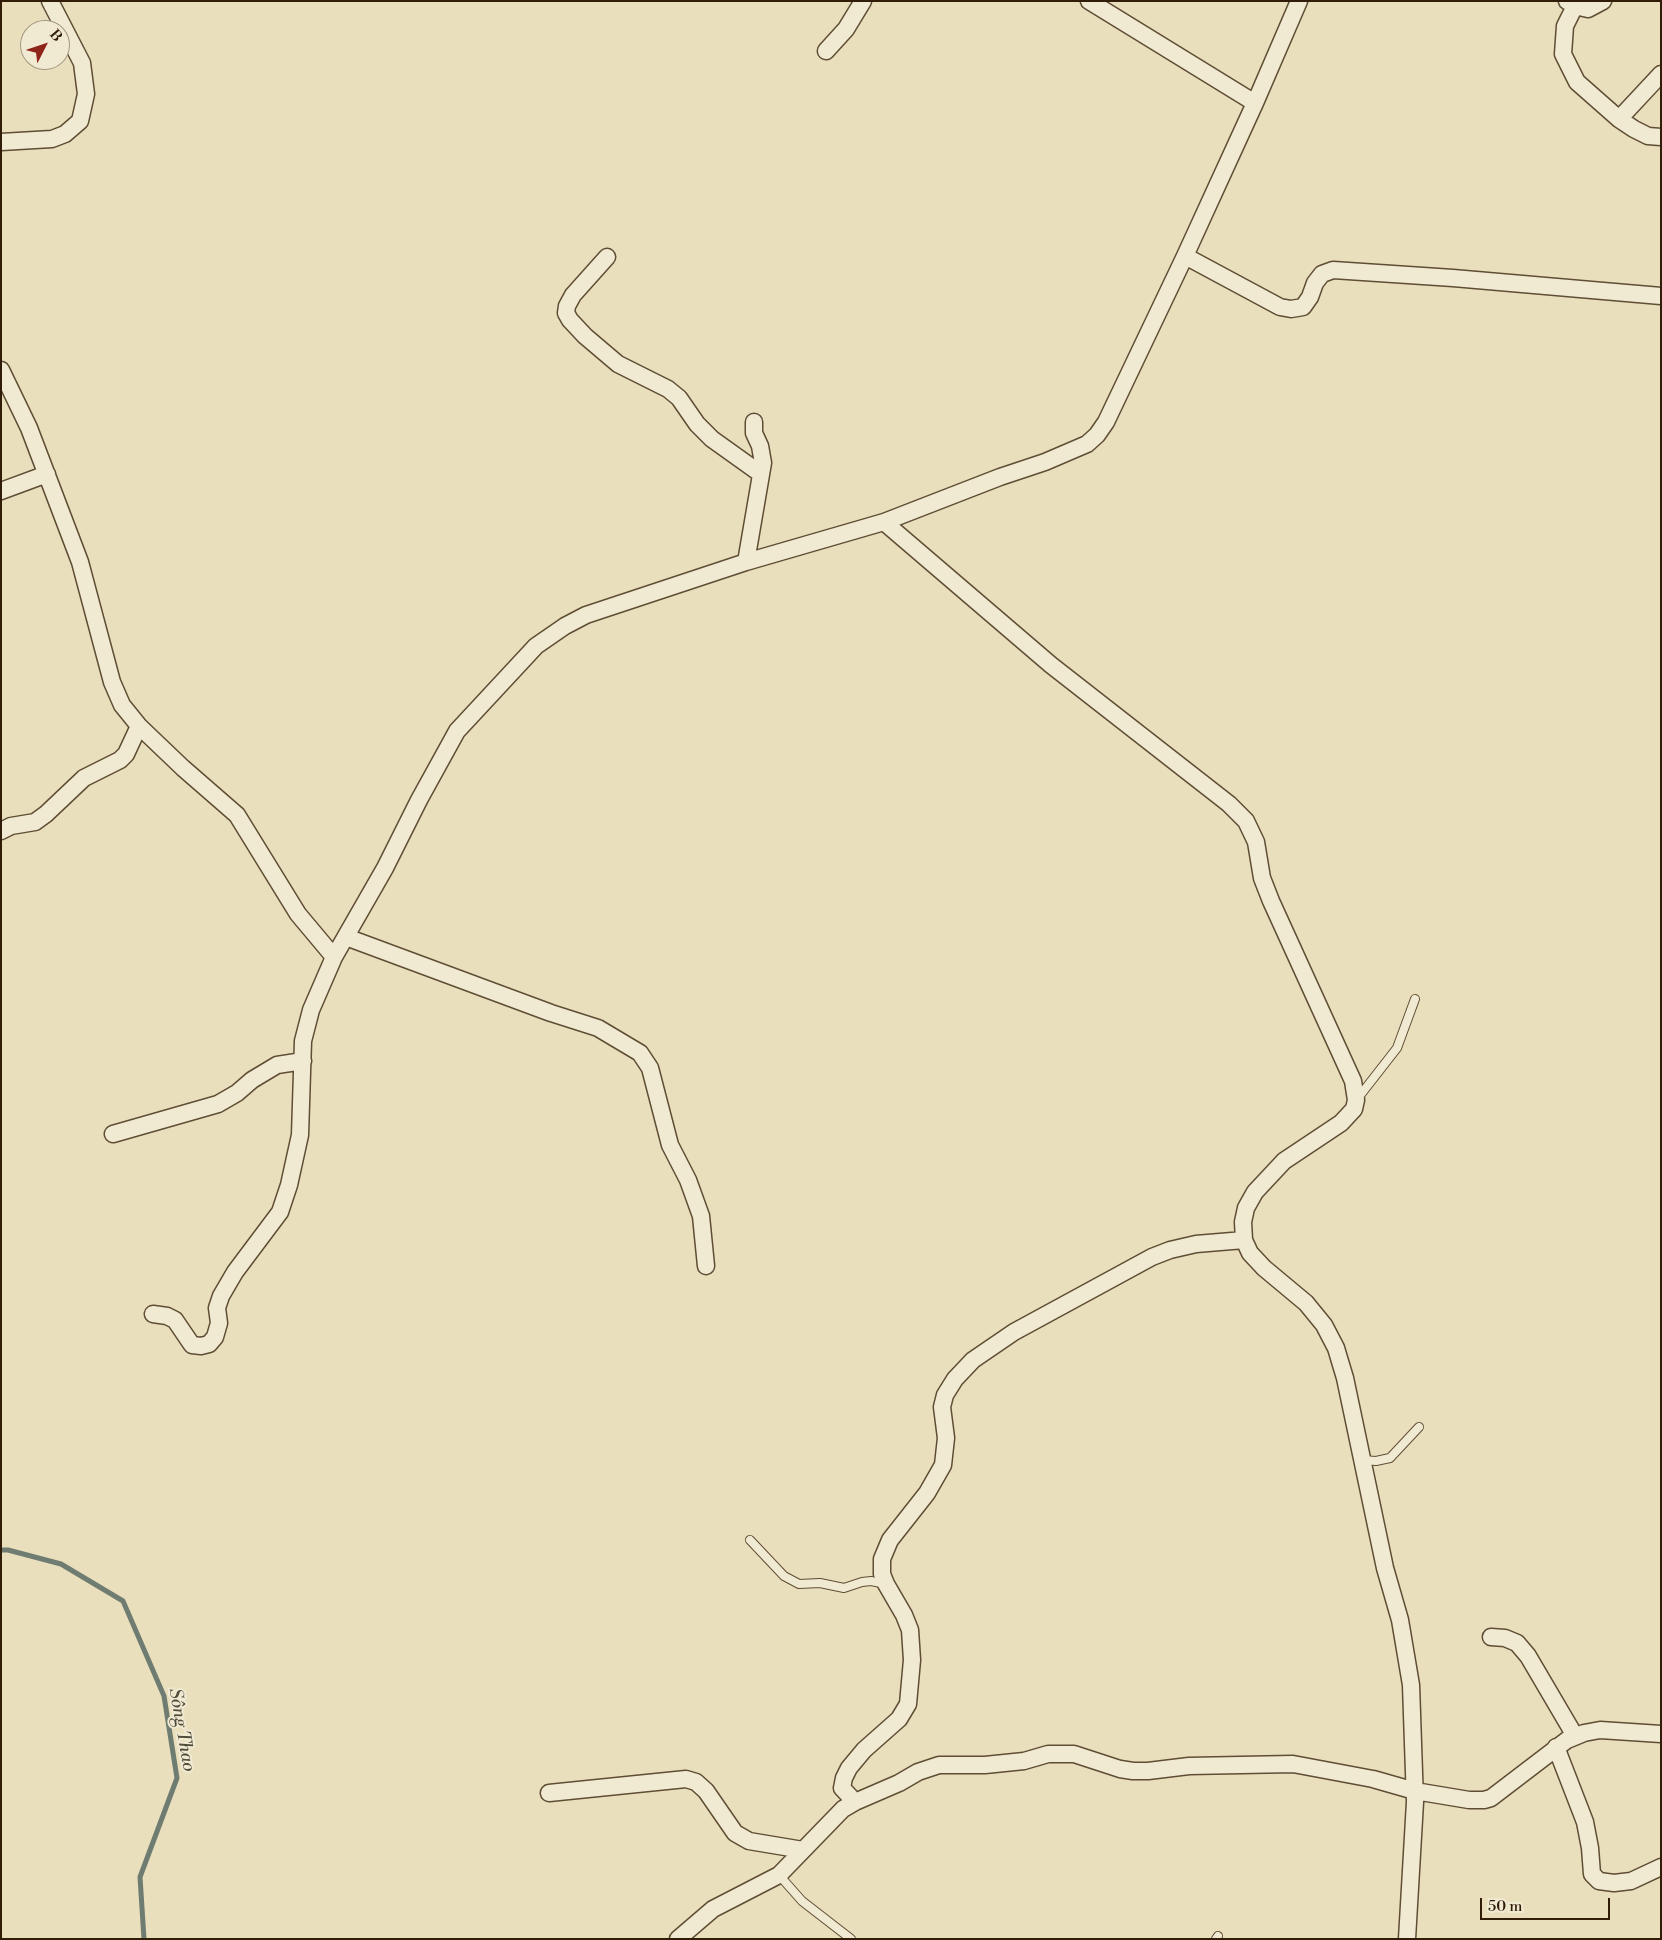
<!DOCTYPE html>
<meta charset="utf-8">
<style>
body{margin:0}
#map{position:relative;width:1662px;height:1940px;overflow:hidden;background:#e9dfbc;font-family:"Libre Bodoni",serif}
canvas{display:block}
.frame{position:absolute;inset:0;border:2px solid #311c07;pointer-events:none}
.north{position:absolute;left:20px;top:20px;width:50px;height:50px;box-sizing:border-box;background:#f1ead3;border:1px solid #a49881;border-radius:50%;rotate:49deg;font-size:14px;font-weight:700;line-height:20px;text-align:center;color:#311c07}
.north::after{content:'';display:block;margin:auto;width:18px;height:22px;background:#8f2418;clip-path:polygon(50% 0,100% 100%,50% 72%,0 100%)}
.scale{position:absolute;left:1480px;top:1898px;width:130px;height:22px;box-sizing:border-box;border:2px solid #311c07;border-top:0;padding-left:6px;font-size:15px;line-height:18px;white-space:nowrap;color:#311c07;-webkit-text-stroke:4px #f1ead3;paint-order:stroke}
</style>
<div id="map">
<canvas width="1662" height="1940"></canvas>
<div class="frame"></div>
<div class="north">B</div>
<div class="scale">50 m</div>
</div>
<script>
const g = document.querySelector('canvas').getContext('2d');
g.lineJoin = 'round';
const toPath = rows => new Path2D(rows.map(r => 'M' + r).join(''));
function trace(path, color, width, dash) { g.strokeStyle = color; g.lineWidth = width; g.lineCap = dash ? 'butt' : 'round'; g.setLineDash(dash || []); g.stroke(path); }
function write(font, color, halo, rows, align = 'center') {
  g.font = font + ' "Libre Bodoni",serif'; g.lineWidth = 4; g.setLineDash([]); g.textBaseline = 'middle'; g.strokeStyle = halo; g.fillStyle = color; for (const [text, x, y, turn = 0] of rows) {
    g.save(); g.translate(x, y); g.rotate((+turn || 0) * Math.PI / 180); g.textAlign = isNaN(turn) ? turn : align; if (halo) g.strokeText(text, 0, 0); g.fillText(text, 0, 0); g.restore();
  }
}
trace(toPath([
 [1,1550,8,1550,61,1564,123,1601,164,1696,177,1778,140,1877,144,1939]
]), '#6f7c71', 5);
const lane = toPath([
 [1358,1098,1397,1048,1415,999],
 [1362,1460,1376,1461,1390,1458,1419,1427],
 [750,1540,784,1576,799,1584,820,1583,844,1588,862,1582,871,1581,886,1584],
 [779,1875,802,1901,851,1939],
 [1216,1939,1218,1936]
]);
const street = toPath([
 [1089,1,1255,103],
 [1567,1,1575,6,1588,9,1603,1],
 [1575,6,1565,26,1563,54,1577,82,1619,119,1634,129,1648,136,1661,137],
 [826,51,846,29,863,1],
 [1619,119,1661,74],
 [1,142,52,139,65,134,80,121,86,94,82,63,50,1],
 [1185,256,1280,307,1291,309,1303,307,1310,297,1315,283,1322,274,1333,270,1453,278,1661,296],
 [607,257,573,295,567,306,566,313,570,320,585,336,618,364,668,389,679,398,697,424,712,439,761,474],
 [1,370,29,428,80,562,112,682,122,705,139,726,183,768,237,815,298,914,334,957],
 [1,491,47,474],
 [884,522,1051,665,1229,804,1246,821,1256,842,1262,878,1271,901,1353,1081,1356,1100,1354,1109,1341,1123,1284,1161,1255,1192,1246,1208,1243,1222,1244,1240,1250,1253,1264,1268,1306,1303,1324,1325,1336,1348,1345,1378,1385,1568,1400,1620,1411,1685,1415,1802,1407,1939],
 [746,562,763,463,760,446,754,433,754,422],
 [1,831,11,826,35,822,46,814,84,778,120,760,126,754,139,726],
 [346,937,551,1013,598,1028,640,1053,650,1068,670,1145,688,1180,701,1216,706,1266],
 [113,1134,218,1104,237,1093,252,1080,277,1065,303,1061],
 [153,1314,167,1316,175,1320,192,1345,201,1346,209,1344,215,1337,219,1323,217,1308,221,1296,235,1272,280,1212,289,1185,300,1135,303,1041,311,1010,334,957,385,868,419,800,457,731,536,646,565,626,586,615,746,562,884,522,1000,477,1045,462,1087,444,1097,435,1106,422,1185,256,1255,103,1299,1],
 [1491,1637,1505,1638,1517,1643,1528,1656,1575,1736],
 [1556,1747,1585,1822,1590,1848,1592,1874,1599,1881,1614,1883,1631,1881,1661,1867],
 [549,1793,686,1779,696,1782,706,1791,735,1833,749,1841,803,1850],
 [855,1802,842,1788,844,1778,849,1768,864,1750,899,1719,908,1704,912,1660,910,1630,904,1615,886,1584,882,1574,882,1559,890,1540,927,1493,943,1465,946,1438,942,1407,945,1395,955,1379,973,1360,1014,1332,1152,1257,1170,1250,1196,1244,1244,1240],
 [678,1939,713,1909,779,1875,843,1809,855,1802,899,1783,918,1772,939,1765,985,1765,1024,1761,1048,1754,1074,1754,1120,1769,1133,1771,1148,1771,1189,1766,1293,1764,1373,1779,1415,1791,1469,1800,1484,1800,1491,1798,1567,1740,1584,1733,1600,1730,1661,1734]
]);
trace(lane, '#5f4d34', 10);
trace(street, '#5f4d34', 19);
trace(lane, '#f1ead3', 8);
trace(street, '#f1ead3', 16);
write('italic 18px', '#504c3c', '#f1ead3', [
 ["Sông Thao",181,1730,80]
]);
</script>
